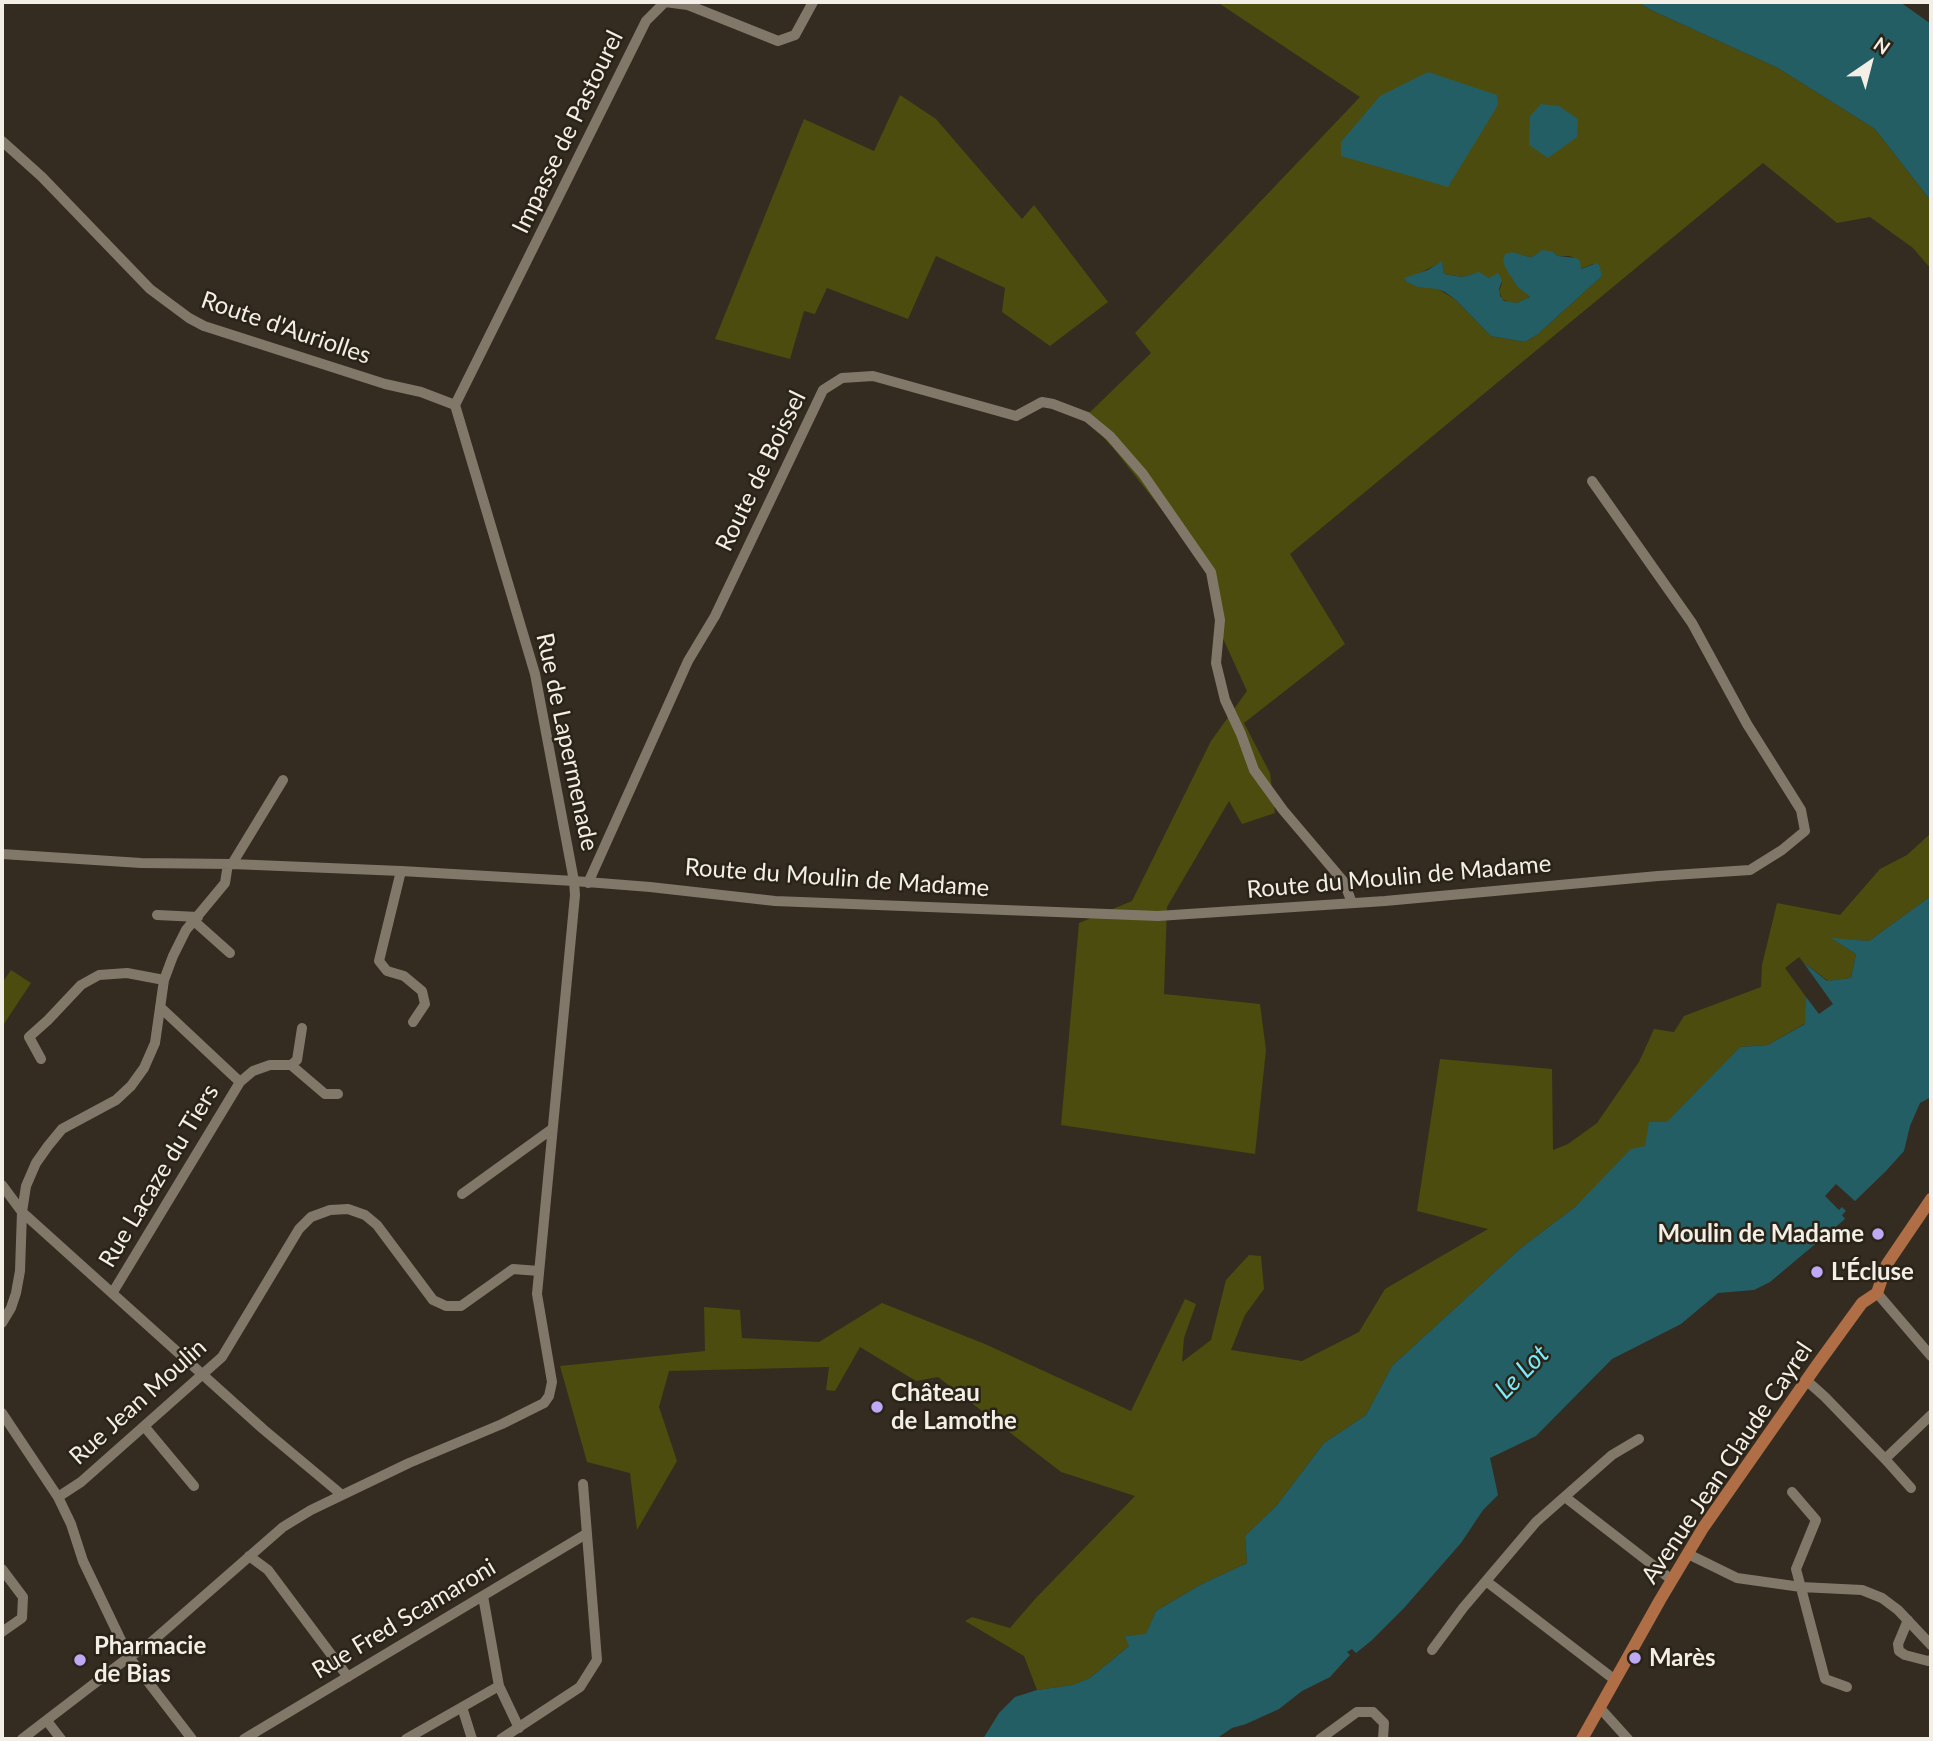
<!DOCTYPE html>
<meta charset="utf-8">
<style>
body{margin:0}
#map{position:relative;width:1933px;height:1741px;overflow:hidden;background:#342c20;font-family:Lato,sans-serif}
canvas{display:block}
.frame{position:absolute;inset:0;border:4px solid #f3eee6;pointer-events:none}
.north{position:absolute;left:1835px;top:28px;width:70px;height:70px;-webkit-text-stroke:5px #2a2317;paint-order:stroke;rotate:35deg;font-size:19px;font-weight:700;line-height:28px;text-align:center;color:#f3eee6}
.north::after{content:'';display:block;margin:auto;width:24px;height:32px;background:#f3eee6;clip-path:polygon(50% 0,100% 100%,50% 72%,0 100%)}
</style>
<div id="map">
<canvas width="1933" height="1741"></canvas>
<div class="frame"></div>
<div class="north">N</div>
</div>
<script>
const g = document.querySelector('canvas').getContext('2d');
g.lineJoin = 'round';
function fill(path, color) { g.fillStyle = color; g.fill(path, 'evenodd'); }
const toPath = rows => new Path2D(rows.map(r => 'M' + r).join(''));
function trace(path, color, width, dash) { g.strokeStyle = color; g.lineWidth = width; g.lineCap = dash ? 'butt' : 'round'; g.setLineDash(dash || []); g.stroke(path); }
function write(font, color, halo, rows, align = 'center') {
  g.font = font + ' Lato,sans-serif'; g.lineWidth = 5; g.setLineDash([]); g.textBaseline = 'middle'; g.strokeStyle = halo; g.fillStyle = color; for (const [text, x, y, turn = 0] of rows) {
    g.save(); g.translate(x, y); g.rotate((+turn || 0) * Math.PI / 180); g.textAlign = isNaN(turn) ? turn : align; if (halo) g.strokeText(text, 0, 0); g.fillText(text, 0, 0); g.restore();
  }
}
fill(toPath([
 [1217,2,1638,2,1651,10,1778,68,1875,129,1931,201,1931,269,1913,248,1870,217,1837,223,1763,163,1290,554,1345,644,1244,723,1270,773,1275,813,1242,824,1229,801,1167,907,1164,994,1260,1004,1266,1050,1255,1154,1061,1125,1079,923,1132,901,1211,741,1247,691,1220,632,1215,577,1114,449,1085,417,1151,353,1135,333,1360,97],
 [1553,252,1558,256,1569,256,1580,260,1580,269,1593,264,1602,276,1538,334,1525,342,1491,336,1456,300,1416,275,1442,262,1444,274,1462,277,1476,273,1502,283,1499,291,1502,299,1510,303,1516,303,1530,297,1523,291,1517,254,1529,257],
 [900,95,936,119,1022,219,1034,205,1108,302,1050,346,1002,312,1005,288,936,256,908,319,827,288,815,314,804,311,790,359,715,339,804,119,874,151],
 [1931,833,1931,896,1869,941,1833,939,1856,954,1851,978,1828,981,1803,962,1799,957,1785,968,1806,997,1806,1023,1768,1045,1740,1047,1645,1146,1575,1207,1521,1248,1392,1366,1366,1415,1324,1443,1277,1505,1245,1536,1247,1563,1200,1585,1156,1611,1146,1635,1125,1636,1130,1645,1090,1678,1074,1685,1037,1690,1024,1656,965,1621,972,1617,1010,1628,1035,1599,1135,1496,1061,1472,938,1377,916,1381,860,1347,835,1391,826,1390,829,1367,669,1371,659,1407,677,1461,637,1530,630,1473,587,1462,560,1366,705,1351,704,1307,740,1310,742,1338,819,1342,882,1303,985,1344,1131,1411,1185,1299,1196,1304,1184,1338,1182,1362,1211,1340,1226,1280,1249,1255,1261,1256,1264,1289,1245,1315,1231,1350,1302,1361,1359,1332,1385,1289,1488,1229,1417,1211,1440,1059,1552,1069,1553,1150,1568,1144,1597,1123,1639,1062,1654,1029,1674,1032,1684,1016,1761,987,1762,965,1777,903,1840,915,1880,869,1907,855],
 [11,970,31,983,2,1027,2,983]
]), '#4b4c0d');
fill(toPath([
 [1638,2,1900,2,1931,24,1931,201,1875,129,1778,68,1651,10],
 [1428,72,1497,95,1498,105,1448,187,1341,156,1341,142,1380,96],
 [1541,104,1559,106,1578,119,1577,137,1548,158,1529,145,1530,116],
 [1542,250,1553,252,1558,256,1576,258,1580,260,1581,269,1597,263,1599,265,1602,276,1538,334,1525,342,1491,336,1456,300,1445,292,1438,289,1418,287,1407,282,1404,278,1428,270,1442,261,1444,274,1462,277,1479,272,1489,278,1498,273,1502,280,1499,289,1500,296,1504,301,1516,303,1530,297,1517,286,1506,269,1503,261,1505,254,1512,252,1529,257,1534,256],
 [1931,896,1931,1097,1920,1103,1910,1126,1904,1151,1886,1171,1855,1201,1836,1184,1825,1196,1839,1210,1842,1207,1846,1211,1842,1215,1845,1219,1770,1282,1754,1290,1718,1293,1681,1324,1612,1359,1536,1436,1490,1458,1498,1495,1483,1510,1461,1543,1404,1608,1371,1641,1356,1653,1352,1649,1347,1652,1350,1655,1330,1677,1302,1691,1279,1709,1246,1724,1232,1728,1216,1739,983,1739,999,1713,1015,1697,1037,1690,1073,1685,1090,1678,1129,1646,1125,1636,1146,1634,1156,1611,1200,1585,1247,1563,1245,1536,1277,1505,1324,1443,1366,1415,1392,1366,1521,1248,1575,1207,1631,1149,1645,1146,1649,1122,1667,1122,1740,1047,1768,1045,1805,1024,1806,997,1819,1014,1833,1004,1803,962,1827,981,1851,978,1856,954,1831,938,1869,941]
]), '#245e65');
trace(toPath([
 [2,141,42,177,150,289,189,318,204,326,385,384,421,392,455,405],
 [455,405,646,21,665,2,688,5,778,41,795,35,813,2],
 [2,854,141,863,232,864,401,871,574,881,650,887,775,901,1158,916,1385,901,1658,876,1750,870,1782,850,1805,831,1801,810,1747,724,1692,623,1592,481],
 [232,864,283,780],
 [401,871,379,961,387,971,404,976,422,991,425,1004,413,1022],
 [588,883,688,661,715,616,823,390,842,378,873,376,1016,416,1042,402,1053,404,1087,417,1110,436,1143,474,1211,572,1220,620,1216,663,1225,700,1241,734,1254,770,1283,810,1344,882,1352,903],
 [157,915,198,917],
 [194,921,230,953],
 [160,1007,240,1082],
 [41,1059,29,1037,48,1020,81,985,99,975,127,973,164,980],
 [291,1065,297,1060,302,1028],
 [2,1185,22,1212,263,1429,342,1495],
 [462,1194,552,1129],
 [113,1292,240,1082,253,1071,270,1065,291,1065,325,1094,338,1094],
 [1877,1293,1931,1356],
 [2,1323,11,1308,16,1293,20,1271,22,1212,26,1186,36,1163,48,1146,62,1129,116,1100,131,1086,144,1068,155,1043,164,980,173,956,186,930,225,883,228,864],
 [1806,1380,1825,1397,1885,1459,1911,1488],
 [2,1413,58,1497,71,1524,83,1561,129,1657,192,1739],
 [144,1426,194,1486],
 [1885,1459,1931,1415],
 [1792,1492,1816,1520,1796,1569,1825,1679,1847,1687],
 [58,1497,81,1482,222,1357,299,1229,311,1217,330,1210,348,1209,365,1215,377,1225,433,1300,446,1306,461,1306,513,1269,539,1271],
 [1565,1497,1672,1580],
 [1688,1554,1737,1578,1801,1587,1862,1590,1882,1598,1898,1610,1931,1645],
 [249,1556,268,1570,348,1677],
 [2,1569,23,1597,22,1618,2,1632],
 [1486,1581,1615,1680],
 [1908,1620,1898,1644,1899,1651,1905,1655,1928,1661,1931,1660],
 [1432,1650,1463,1608,1536,1522,1612,1455,1639,1439],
 [499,1686,519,1728],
 [462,1707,472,1739],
 [1600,1708,1628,1739],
 [47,1721,61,1739],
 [22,1739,129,1657,148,1645,283,1527,311,1510,409,1463,502,1424,544,1403,549,1396,552,1382,537,1294,575,895,574,881,535,674,455,405],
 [244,1739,586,1534],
 [406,1739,499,1686,483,1596],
 [501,1739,580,1687,597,1660,583,1484],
 [1320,1739,1357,1712,1373,1712,1384,1723,1383,1739]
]), '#81786a', 10);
trace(toPath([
 [1582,1739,1660,1600,1703,1528,1817,1365,1862,1303,1877,1293,1887,1264,1931,1199]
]), '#af6e45', 12);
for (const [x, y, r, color] of [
 [1878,1234,7,"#bfa9f4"],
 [1817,1272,7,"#bfa9f4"],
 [877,1407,7,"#bfa9f4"],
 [1635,1658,7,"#bfa9f4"],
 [80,1660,7,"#bfa9f4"]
]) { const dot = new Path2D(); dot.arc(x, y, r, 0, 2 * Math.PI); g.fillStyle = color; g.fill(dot); trace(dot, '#2a2317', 2.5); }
write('24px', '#f3eee6', '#2a2317', [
 ["Impasse de Pastourel",568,132,-64],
 ["Route d'Auriolles",286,328,19],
 ["Route de Boissel",761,471,-64],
 ["Rue de Lapermenade",567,742,78],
 ["Route du Moulin de Madame",1399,877,-5],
 ["Route du Moulin de Madame",837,878,4],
 ["Rue Lacaze du Tiers",159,1176,-59],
 ["Rue Jean Moulin",138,1402,-42],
 ["Avenue Jean Claude Cayrel",1727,1463,-56],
 ["Rue Fred Scamaroni",404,1619,-31]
]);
write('bold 24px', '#f3eee6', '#2a2317', [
 ["Moulin de Madame",1864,1234,"right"],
 ["L'Écluse",1831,1272],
 ["Château",891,1393],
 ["de Lamothe",891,1421],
 ["Pharmacie",94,1646],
 ["de Bias",94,1674],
 ["Marès",1649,1658]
], 'left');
write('italic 26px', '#7aeaf8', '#2a2317', [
 ["Le Lot",1522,1372,-45]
]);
</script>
